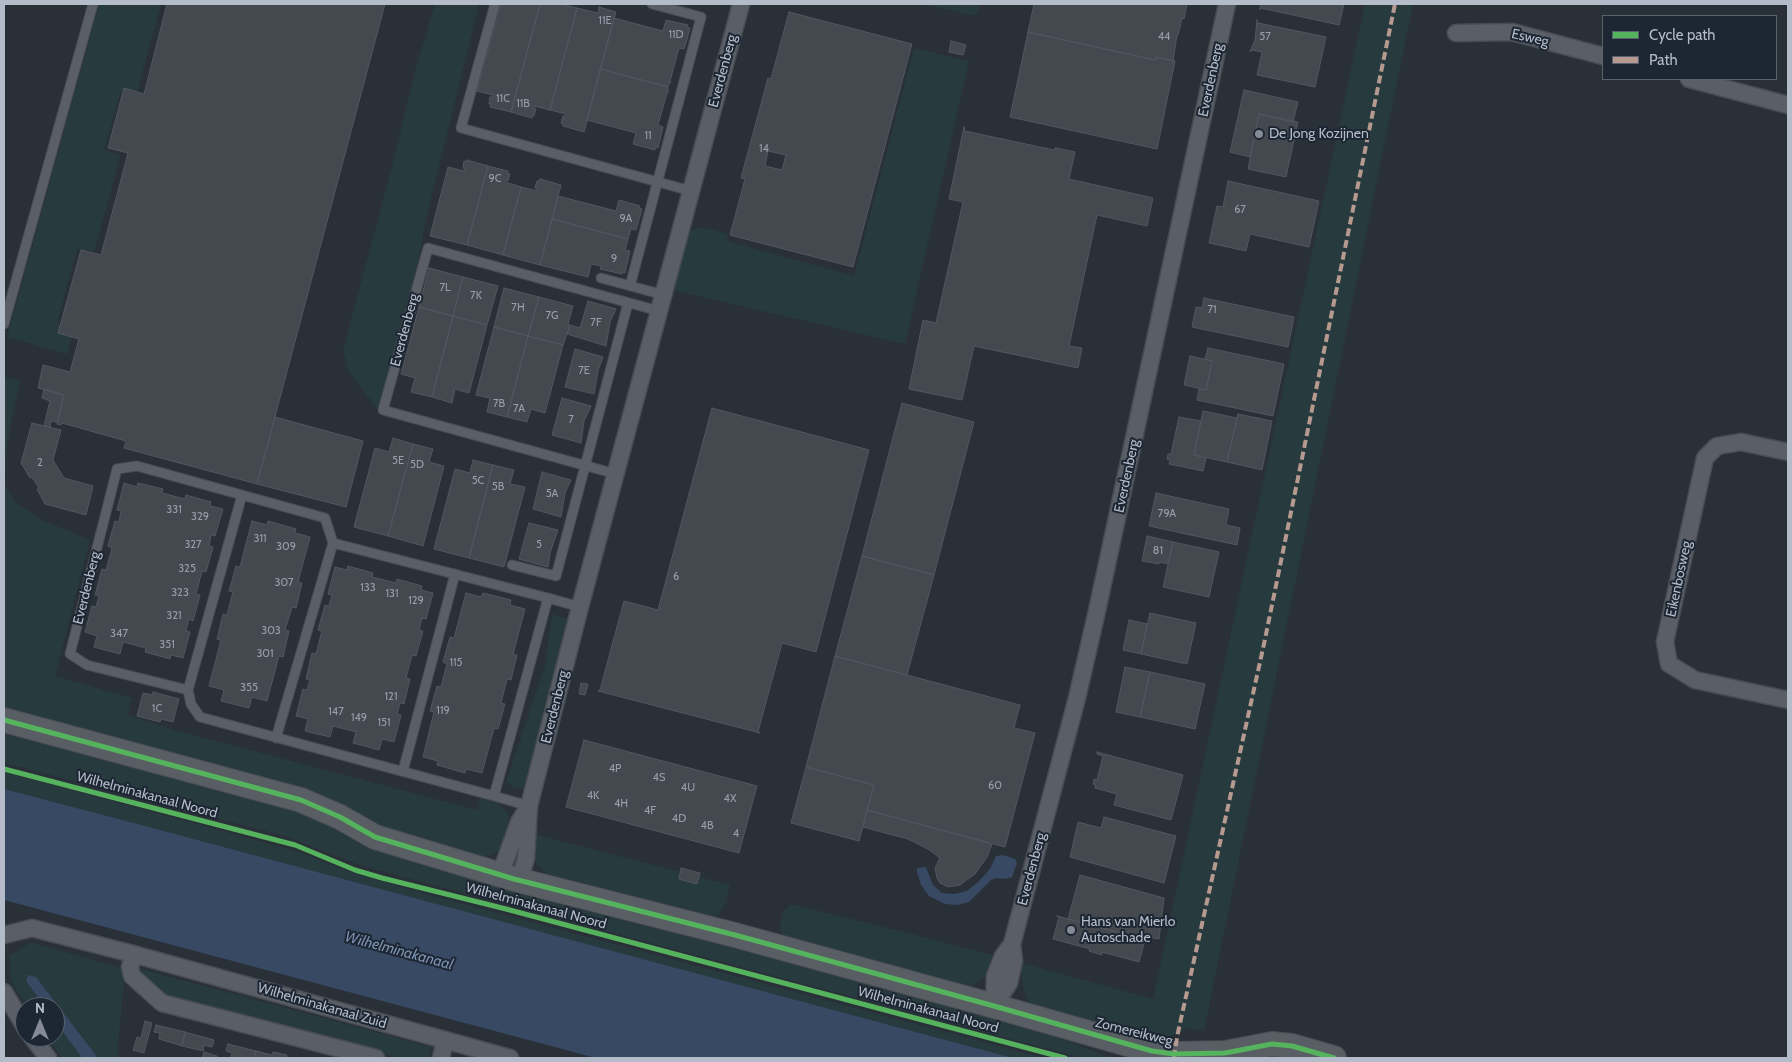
<!DOCTYPE html>
<style>
body{margin:0}
#map{position:relative;width:1792px;height:1062px;overflow:hidden;background:#2a3038;font-family:Cabin,sans-serif}
canvas{display:block}
.frame{position:absolute;inset:0;border:5px solid #b4bcc9;pointer-events:none}
.legend{position:absolute;left:1602px;top:15px;width:175px;height:65px;box-sizing:border-box;background:#1d2633;border:1px solid #59626f;margin:0;padding:6px 9px;list-style:none;font-size:15px;color:#b4bcc9}
.legend li{display:flex;align-items:center;gap:10px;height:25px}
.legend b{width:25px;border:1px solid #59626f}
.north{position:absolute;left:15px;top:997px;width:50px;height:50px;box-sizing:border-box;background:#1d2633;border:1px solid #59626f;border-radius:50%;rotate:0deg;font-size:14px;font-weight:700;line-height:20px;text-align:center;color:#b4bcc9}
.north::after{content:'';display:block;margin:auto;width:18px;height:22px;background:#848b96;clip-path:polygon(50% 0,100% 100%,50% 72%,0 100%)}
</style>
<div id="map">
<canvas width="1792" height="1062"></canvas>
<div class="frame"></div>
<ul class="legend">
<li><b style="height:6px;background:#56b35d"></b>Cycle path</li>
<li><b style="height:6px;background:#b69a8f"></b>Path</li>
</ul>
<div class="north">N</div>
</div>
<script>
const g = document.querySelector('canvas').getContext('2d');
g.lineJoin = 'round';
function fill(path, color) { g.fillStyle = color; g.fill(path, 'evenodd'); }
const toPath = rows => new Path2D(rows.map(r => 'M' + r).join(''));
function trace(path, color, width, dash) { g.strokeStyle = color; g.lineWidth = width; g.lineCap = dash ? 'butt' : 'round'; g.setLineDash(dash || []); g.stroke(path); }
function write(font, color, halo, rows, align = 'center') {
  g.font = font + ' Cabin,sans-serif'; g.lineWidth = 4; g.setLineDash([]); g.textBaseline = 'middle'; g.strokeStyle = halo; g.fillStyle = color; for (const [text, x, y, turn = 0] of rows) {
    g.save(); g.translate(x, y); g.rotate((+turn || 0) * Math.PI / 180); g.textAlign = isNaN(turn) ? turn : align; if (halo) g.strokeText(text, 0, 0); g.fillText(text, 0, 0); g.restore();
  }
}
fill(toPath([
 [99,4,161,4,137,93,121,91,104,150,121,155,94,252,77,249,57,324,74,329,67,354,7,337],
 [435,4,479,4,425,223,418,263,388,371,379,411,349,372,343,350,391,170,417,64],
 [924,4,980,4,976,16],
 [1365,4,1413,4,1204,1031,1189,1028,1173,1035,1164,1046,1030,1005,1023,986,1021,969,1022,963,1153,999],
 [914,48,969,61,905,344,672,290,688,232,693,229,705,228,728,234,727,241,854,276],
 [4,377,20,381,10,426,6,457,5,484,16,503,42,520,90,540,55,676,132,698,128,715,178,731,477,810,480,798,499,804,508,813,509,826,499,852,478,860,4,711],
 [552,614,570,620,523,789,515,788,506,782,545,666],
 [4,729,230,794,292,806,1025,1022,1065,1040,1112,1058,1082,1058,362,866,285,836,4,763],
 [4,772,293,850,354,873,400,887,1044,1058,1013,1058,4,789],
 [534,834,730,885,726,903,719,914,709,919,549,877,536,862,533,845],
 [791,904,916,935,996,956,988,974,967,989,787,942,781,933,780,923,783,912],
 [31,942,125,969,117,1058,98,1058,36,977,26,981,45,1007,27,1007,11,981,9,956],
 [137,968,432,1047,428,1058,400,1058,158,993,136,976],
 [55,1021,82,1058,62,1058,47,1037,55,1037]
]), '#273a3e');
fill(toPath([
 [4,789,130,822,1013,1058,596,1058,4,900],
 [1003,855,1015,859,1017,863,1012,877,1006,879,996,878,991,880,969,902,958,905,945,904,929,896,921,885,917,872,917,868,926,867,933,885,942,893,954,894,967,891,979,881,990,869,996,856],
 [28,975,36,977,98,1058,82,1058,55,1021,55,1007,45,1007,26,981]
]), '#384963');
const building = toPath([
 [167,4,385,4,257,484,124,448,126,441,62,423,61,425,57,424,64,395,38,388,43,365,70,372,79,339,58,333,81,250,101,255,128,153,108,148,124,88,144,94,167,4],
 [501,4,540,4,511,112,490,107,491,104,489,104,490,97,493,97,493,95,477,91,501,4],
 [540,4,561,4,577,8,550,110,534,106,534,108,536,109,534,116,532,116,532,118,511,112,540,4],
 [1034,4,1187,4,1184,19,1182,18,1178,35,1177,35,1173,61,1156,57,1155,60,1028,32,1034,4],
 [1261,4,1344,4,1339,25,1261,8,1260,10,1261,4],
 [599,7,616,12,584,132,563,126,563,124,561,123,563,116,565,116,566,114,550,110,577,8,598,13,599,7],
 [789,12,912,44,853,267,730,235,745,179,741,178,768,78,771,79,789,12],
 [768,151,786,155,782,170,765,166,768,151],
 [614,18,663,31,666,20,688,25,687,27,690,28,686,43,684,49,679,48,670,81,671,83,670,82,668,87,600,69,614,18],
 [1257,20,1258,23,1326,37,1315,87,1257,75,1262,52,1252,50,1250,52,1255,40,1257,20],
 [1028,32,1155,60,1156,57,1175,61,1157,149,1010,117,1028,32],
 [951,41,966,45,963,55,949,52,951,41],
 [600,69,668,87,668,93,667,93,658,125,663,127,658,148,655,147,655,150,633,144,636,133,587,120,600,69],
 [1244,90,1298,102,1293,122,1259,114,1250,157,1230,152,1244,90],
 [1259,114,1298,122,1286,177,1248,169,1259,114],
 [964,127,965,131,1054,150,1056,147,1056,148,1075,152,1069,179,1153,198,1147,226,1097,215,1069,346,1082,348,1078,368,974,346,962,400,909,389,923,320,936,323,963,202,949,199,964,127],
 [467,160,488,166,467,245,430,236,448,167,464,171,465,169,463,168,464,161,467,162,467,160],
 [488,166,508,171,508,173,510,174,508,181,506,180,505,182,521,187,503,255,467,245,488,166],
 [540,179,561,185,540,265,503,255,521,187,537,191,537,189,535,188,537,181,539,181,540,179],
 [1228,181,1319,201,1309,247,1250,234,1246,251,1209,243,1217,206,1223,207,1228,181],
 [558,196,616,211,619,200,640,206,639,208,642,209,636,230,631,229,628,239,552,219,558,196],
 [552,219,628,239,625,250,630,251,625,273,623,272,622,274,600,269,601,266,591,264,588,277,540,265,552,219],
 [429,268,463,277,453,316,419,307,429,268],
 [463,277,498,286,487,325,453,316,463,277],
 [504,288,539,297,528,336,494,327,504,288],
 [539,297,573,306,568,324,570,325,563,345,528,336,539,297],
 [1204,298,1294,317,1288,347,1192,327,1196,307,1202,308,1204,298],
 [588,301,616,309,610,322,606,346,567,334,570,325,580,328,588,301],
 [419,307,453,316,432,397,411,392,415,378,401,374,419,307],
 [453,316,487,325,469,393,455,389,452,403,432,397,453,316],
 [494,327,528,336,507,417,487,412,490,398,476,395,494,327],
 [528,336,563,345,545,413,531,409,527,422,507,417,528,336],
 [1208,348,1284,364,1273,416,1197,400,1199,389,1206,390,1212,361,1205,359,1208,348],
 [575,349,603,357,598,371,594,394,565,387,575,349],
 [1190,356,1212,361,1206,390,1184,385,1190,356],
 [44,389,64,395,57,422,51,421,50,427,44,426,50,401,42,398,44,389],
 [562,398,591,406,584,421,581,443,552,435,562,398],
 [902,403,974,422,934,575,862,556,902,403],
 [712,408,869,450,816,652,782,643,758,732,760,733,598,691,600,690,624,601,658,610,712,408],
 [1203,411,1237,418,1227,462,1194,455,1203,411],
 [1238,414,1272,421,1262,470,1227,462,1238,414],
 [275,417,363,441,346,507,257,484,275,417],
 [1179,417,1201,421,1194,455,1206,458,1203,471,1169,464,1170,460,1167,459,1168,454,1171,454,1179,417],
 [32,423,61,430,53,460,64,478,93,486,86,515,45,504,37,489,39,488,32,477,30,478,21,463,32,423],
 [393,438,413,444,388,536,354,527,375,448,389,452,393,438],
 [413,444,433,449,429,462,444,466,423,546,388,536,413,444],
 [473,460,493,465,469,558,434,549,455,469,470,473,473,460],
 [493,465,514,470,510,484,525,487,504,567,469,558,493,465],
 [542,472,571,480,565,493,561,517,533,509,542,472],
 [124,483,137,487,138,483,163,489,162,493,185,499,186,495,211,502,210,506,223,509,215,536,211,535,209,546,213,547,206,572,202,571,196,594,200,595,193,621,189,619,186,631,190,632,183,658,171,655,170,659,145,652,146,648,123,642,120,654,94,647,97,636,85,632,92,606,96,607,99,596,95,595,102,569,106,570,112,548,108,546,115,521,119,522,121,511,117,510,124,483],
 [1156,493,1229,509,1226,525,1240,528,1237,545,1149,526,1156,493],
 [252,521,267,525,268,521,296,529,295,533,310,537,298,582,302,583,296,608,292,607,285,630,289,631,283,657,279,656,267,701,252,697,249,708,221,701,224,690,209,686,221,640,217,639,223,614,227,615,233,592,229,591,236,566,240,567,252,521],
 [529,523,558,530,550,553,548,567,519,559,529,523],
 [1147,536,1173,542,1168,564,1159,562,1159,564,1142,561,1147,536],
 [1173,542,1219,552,1209,597,1163,587,1173,542],
 [862,556,934,575,907,675,835,656,862,556],
 [348,566,373,573,372,577,396,583,397,579,422,586,421,590,433,593,426,619,422,618,419,630,423,631,416,656,412,655,406,678,410,679,404,704,400,703,397,714,401,715,394,742,382,739,379,750,353,743,356,732,333,726,330,737,305,731,308,719,296,716,303,689,307,690,310,680,306,679,312,653,316,654,322,631,318,630,325,605,329,606,332,595,328,594,335,567,347,570,348,566],
 [466,593,481,597,483,593,511,600,510,605,525,609,513,654,517,655,511,680,507,679,501,703,505,704,498,729,494,728,482,773,466,769,465,773,437,765,438,761,423,757,434,712,430,711,437,686,441,687,447,664,443,662,450,637,454,638,466,593],
 [1150,613,1196,623,1187,664,1141,654,1150,613],
 [1129,620,1147,624,1141,654,1123,650,1129,620],
 [835,656,1020,705,1014,728,1035,733,1005,847,867,810,874,785,806,767,835,656],
 [1125,667,1150,672,1140,717,1116,712,1125,667],
 [1150,672,1205,684,1195,729,1140,717,1150,672],
 [581,683,588,684,585,695,579,694,581,683],
 [153,692,179,699,173,722,161,719,160,722,137,716,143,693,153,695,153,692],
 [584,740,757,786,739,853,566,807,584,740],
 [1097,752,1183,775,1171,820,1114,805,1117,794,1095,788,1096,785,1093,784,1094,779,1097,780,1103,756,1097,754,1097,752],
 [806,767,874,785,859,841,791,823,806,767],
 [867,810,992,844,987,857,975,874,960,885,948,887,940,883,937,878,935,868,940,858,928,849,908,839,863,827,867,810],
 [1104,817,1176,836,1164,883,1070,857,1078,822,1101,828,1104,817],
 [681,868,700,873,697,884,679,879,681,868],
 [1080,875,1164,898,1159,939,1148,937,1147,940,1068,919,1080,875],
 [1057,916,1147,940,1148,941,1145,940,1139,962,1102,952,1102,955,1089,951,1090,949,1053,939,1059,917,1057,916],
 [145,1021,152,1023,144,1053,133,1050,137,1037,141,1038,145,1021],
 [156,1025,185,1032,182,1046,159,1039,160,1033,154,1032,156,1025],
 [185,1032,214,1040,212,1047,204,1045,203,1051,182,1046,185,1032],
 [228,1044,256,1051,254,1058,231,1058,232,1053,226,1051,228,1044],
 [256,1051,272,1055,273,1052,287,1055,286,1058,254,1058,256,1051],
 [204,1052,217,1056,217,1058,202,1058,204,1052]
]);
fill(building, '#444950');
trace(building, '#52575f', 1);
const lane = toPath([
 [495,4,461,128,691,191],
 [601,278,664,295],
 [630,286,701,17,652,4],
 [4,324,93,4],
 [137,466,325,518,333,543,548,598,494,796,200,717,191,704,188,690,87,665,70,654,117,469,137,466],
 [616,474,383,410,428,248,659,311],
 [512,565,556,576,628,303],
 [548,598,580,607],
 [188,690,242,495],
 [276,738,333,543],
 [403,771,455,574],
 [494,796,529,806]
]);
const street = toPath([
 [1456,33,1512,32,1603,56],
 [1689,79,1788,105],
 [1788,452,1741,442,1717,446,1705,458,1665,642,1669,664,1695,680,1788,700],
 [529,806,580,607,741,4],
 [500,875,519,822,529,806,526,858,520,880],
 [4,935,32,928,133,954,510,1058],
 [133,954,130,967,132,976,162,1003,376,1058],
 [4,992,25,1027],
 [994,1006,1009,983,1014,961,1012,944,1077,698,1097,611,1227,4],
 [994,1006,995,976,1003,956,1012,944],
 [32,1037,48,1058],
 [441,1058,445,1040]
]);
const secondary = toPath([
 [4,720,301,800,340,817,375,837,514,879,735,935,994,1006,1152,1051,1174,1054,1225,1053,1272,1044,1292,1046,1334,1058]
]);
trace(lane, '#484c53', 11);
trace(street, '#484c53', 19);
trace(secondary, '#484c53', 26);
trace(lane, '#5a5e66', 9);
trace(street, '#5a5e66', 16);
trace(secondary, '#595d64', 24);
trace(toPath([
 [1174,1058,1177,1037,1264,644,1395,4]
]), '#b69a8f', 4, [8, 4]);
trace(toPath([
 [4,720,301,800,340,817,375,837,514,879,735,935,994,1006,1152,1051,1174,1054,1225,1053,1272,1044,1292,1046,1334,1058],
 [4,769,295,845,355,870,382,878,506,909,1065,1058]
]), '#56b35d', 5);
for (const [x, y, r, color] of [
 [1259,134,5,"#848b96"],
 [1071,930,5,"#848b96"]
]) { const dot = new Path2D(); dot.arc(x, y, r, 0, 2 * Math.PI); g.fillStyle = color; g.fill(dot); trace(dot, '#1d2633', 2); }
write('11px', '#989fab', null, [
 ["11E",605,21],
 ["11D",676,35],
 ["44",1164,37],
 ["57",1265,37],
 ["11C",503,99],
 ["11B",523,104],
 ["11",648,136],
 ["14",764,149],
 ["9C",495,179],
 ["67",1240,210],
 ["9A",626,219],
 ["9",614,259],
 ["7L",445,288],
 ["7K",476,296],
 ["7H",518,308],
 ["71",1212,310],
 ["7G",552,316],
 ["7F",596,323],
 ["7E",584,371],
 ["7B",499,404],
 ["7A",519,409],
 ["7",571,420],
 ["5E",398,461],
 ["2",40,463],
 ["5D",417,465],
 ["5C",478,481],
 ["5B",498,487],
 ["5A",552,494],
 ["331",174,510],
 ["79A",1167,514],
 ["329",200,517],
 ["311",260,539],
 ["327",193,545],
 ["5",539,545],
 ["309",286,547],
 ["81",1158,551],
 ["325",187,569],
 ["6",676,577],
 ["307",284,583],
 ["133",368,588],
 ["323",180,593],
 ["131",392,594],
 ["129",416,601],
 ["321",174,616],
 ["303",271,631],
 ["347",119,634],
 ["351",167,645],
 ["301",265,654],
 ["115",456,663],
 ["355",249,688],
 ["121",391,697],
 ["1C",157,709],
 ["119",443,711],
 ["147",336,712],
 ["149",359,718],
 ["151",384,723],
 ["4P",615,769],
 ["4S",659,778],
 ["60",995,786],
 ["4U",688,788],
 ["4K",593,796],
 ["4X",730,799],
 ["4H",621,804],
 ["4F",650,811],
 ["4D",679,819],
 ["4B",707,826],
 ["4",736,834]
]);
write('14px', '#b4bcc9', '#1d2633', [
 ["Esweg",1530,38,13],
 ["Everdenberg",723,71,-75],
 ["Everdenberg",1211,80,-78],
 ["Everdenberg",405,330,-75],
 ["Everdenberg",1127,476,-78],
 ["Eikenbosweg",1679,579,-78],
 ["Everdenberg",87,588,-76],
 ["Everdenberg",555,707,-76],
 ["Wilhelminakanaal Noord",147,795,15],
 ["Everdenberg",1032,869,-75],
 ["Wilhelminakanaal Noord",536,906,15],
 ["Wilhelminakanaal Zuid",322,1006,16],
 ["Wilhelminakanaal Noord",928,1010,15],
 ["Zomereikweg",1134,1032,14]
]);
write('14px', '#b4bcc9', '#1d2633', [
 ["De Jong Kozijnen",1269,134],
 ["Hans van Mierlo",1081,922],
 ["Autoschade",1081,938]
], 'left');
write('italic 15px', '#7c92b1', '#1d2633', [
 ["Wilhelminakanaal",399,951,15]
]);
</script>
